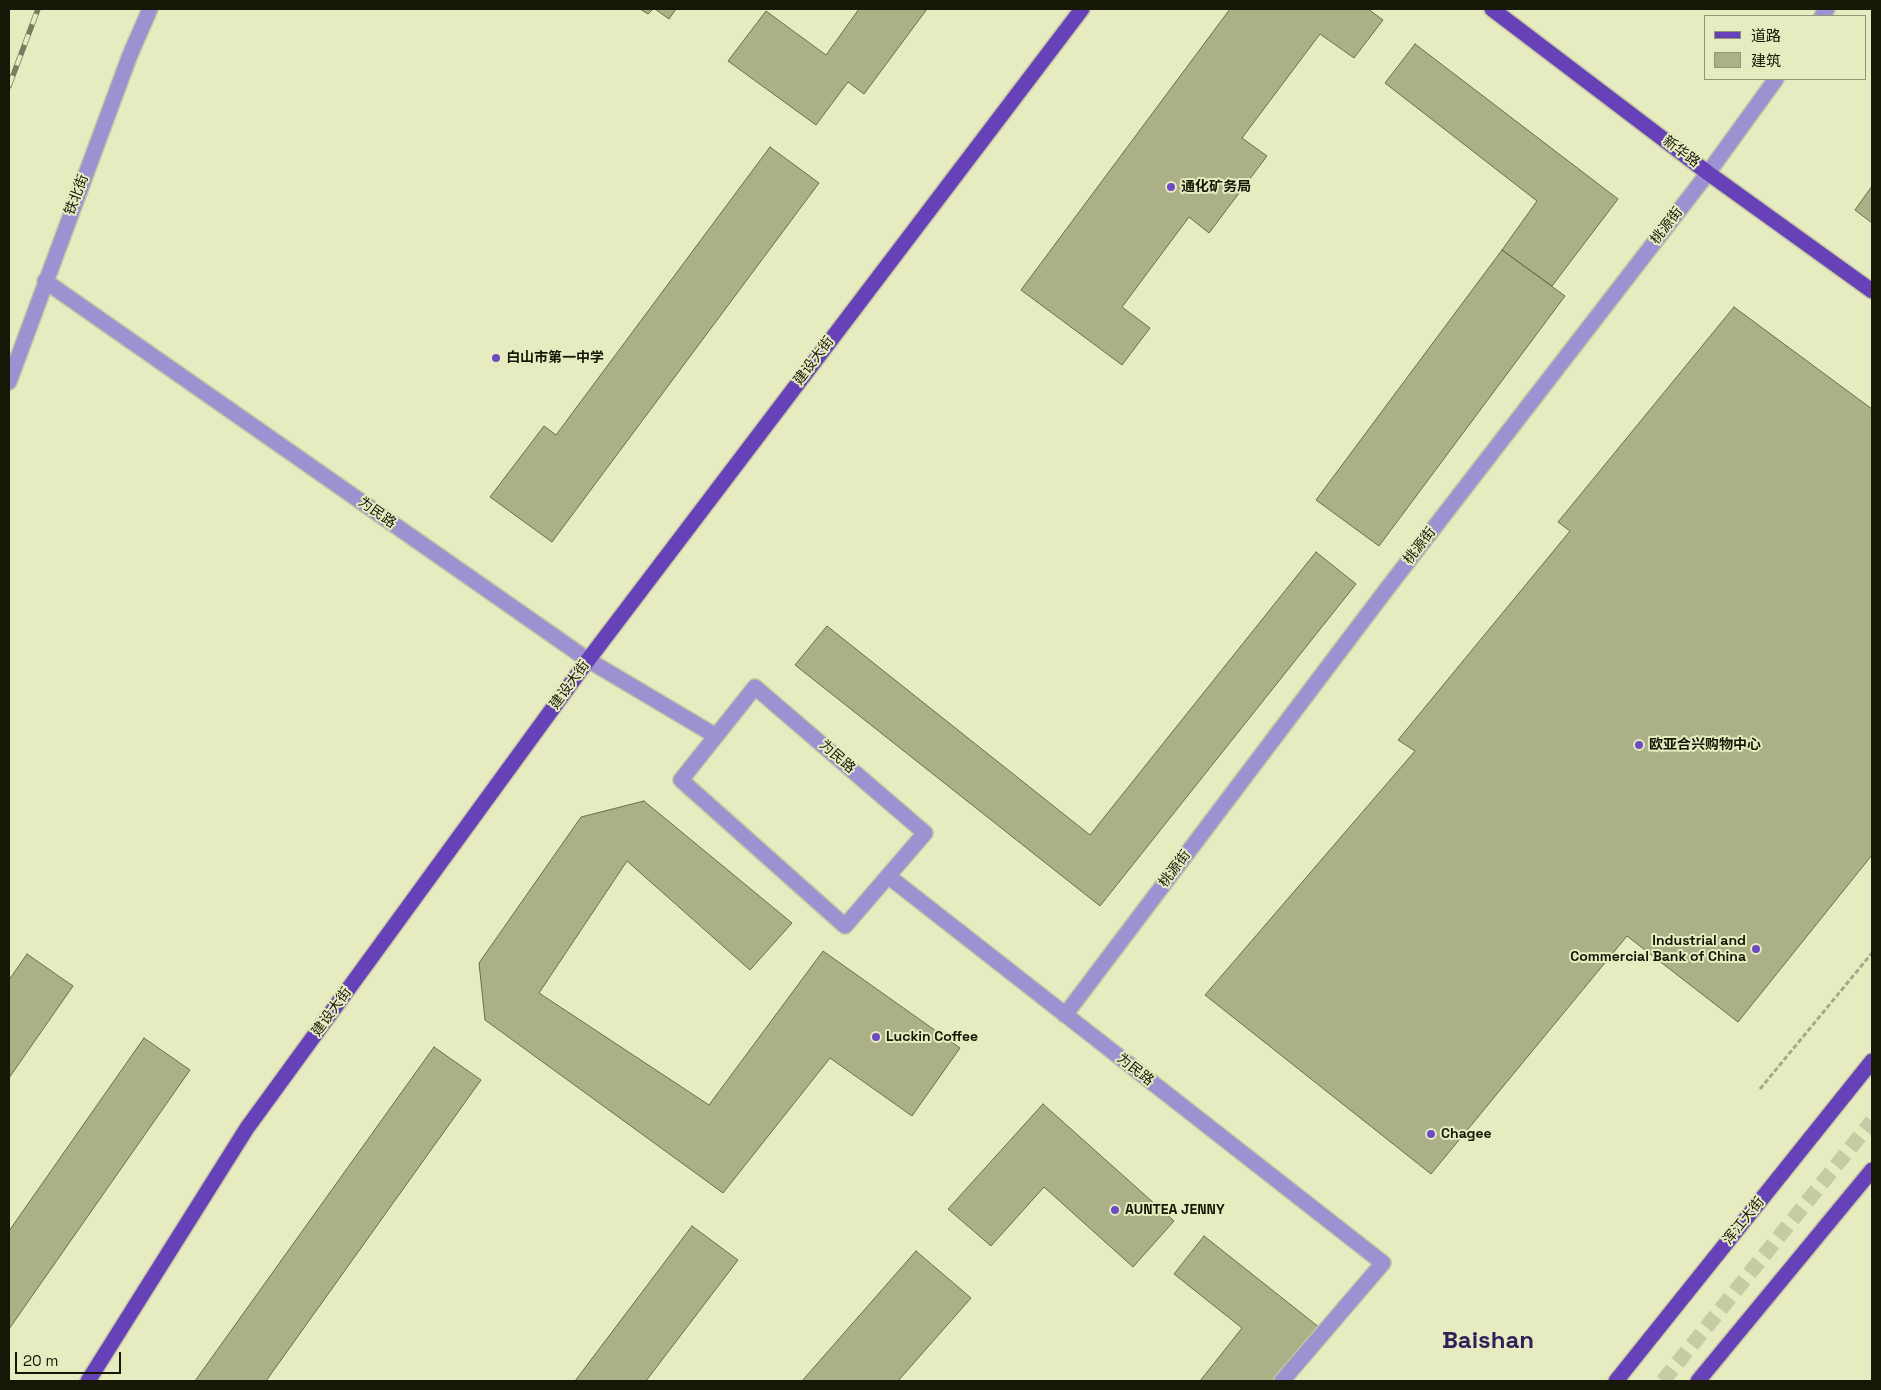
<!DOCTYPE html>
<meta charset="utf-8">
<style>
body{margin:0}
#map{position:relative;width:1881px;height:1390px;overflow:hidden;background:#e6ebc0;font-family:"Space Grotesk","Noto Sans SC",sans-serif}
canvas{display:block}
.frame{position:absolute;inset:0;border:10px solid #161707;pointer-events:none}
.legend{position:absolute;left:1704px;top:15px;width:162px;height:65px;box-sizing:border-box;background:#e6ebc0;border:1px solid #939676;margin:0;padding:6px 9px;list-style:none;font-size:15px;color:#161707}
.legend li{display:flex;align-items:center;gap:10px;height:25px}
.legend b{width:25px;border:1px solid #939676}
.scale{position:absolute;left:15px;top:1352px;width:106px;height:22px;box-sizing:border-box;border:2px solid #161707;border-top:0;padding-left:6px;font-size:15px;line-height:18px;white-space:nowrap;color:#161707;-webkit-text-stroke:4px #e6ebc0;paint-order:stroke}
</style>
<div id="map">
<canvas width="1881" height="1390"></canvas>
<div class="frame"></div>
<ul class="legend">
<li><b style="height:6px;background:#6641b8"></b>道路</li>
<li><b style="height:14px;background:#abb086"></b>建筑</li>
</ul>
<div class="scale">20 m</div>
</div>
<script>
const g = document.querySelector('canvas').getContext('2d');
g.lineJoin = 'round';
function fill(path, color) { g.fillStyle = color; g.fill(path, 'evenodd'); }
const toPath = rows => new Path2D(rows.map(r => 'M' + r).join(''));
function trace(path, color, width, dash) { g.strokeStyle = color; g.lineWidth = width; g.lineCap = dash ? 'butt' : 'round'; g.setLineDash(dash || []); g.stroke(path); }
function write(font, color, halo, rows, align = 'center') {
  g.font = font + ' "Space Grotesk","Noto Sans SC",sans-serif'; g.lineWidth = 4; g.setLineDash([]); g.textBaseline = 'middle'; g.strokeStyle = halo; g.fillStyle = color; for (const [text, x, y, turn = 0] of rows) {
    g.save(); g.translate(x, y); g.rotate((+turn || 0) * Math.PI / 180); g.textAlign = isNaN(turn) ? turn : align; if (halo) g.strokeText(text, 0, 0); g.fillText(text, 0, 0); g.restore();
  }
}
const building = toPath([
 [640,9,653,9,648,14,640,9],
 [655,9,676,9,669,19,655,9],
 [859,9,927,9,864,94,848,82,816,125,728,61,766,11,826,55,859,9],
 [1230,9,1368,9,1383,20,1354,58,1320,34,1242,138,1267,156,1209,233,1189,217,1122,307,1150,328,1122,365,1021,290,1230,9],
 [1415,44,1618,199,1552,286,1502,250,1537,201,1385,83,1415,44],
 [770,147,819,183,552,542,490,497,544,426,556,435,770,147],
 [1872,186,1872,223,1855,210,1872,186],
 [1502,250,1565,296,1379,546,1316,500,1502,250],
 [1734,307,1872,409,1872,855,1738,1022,1627,936,1431,1174,1205,995,1415,751,1398,740,1570,531,1558,522,1734,307],
 [1316,552,1356,584,1100,906,795,665,827,626,1090,835,1316,552],
 [644,801,792,923,750,970,627,861,539,993,709,1105,823,951,960,1048,912,1116,830,1058,723,1193,485,1020,479,963,581,817,644,801],
 [27,954,73,986,9,1078,9,980,27,954],
 [144,1038,190,1070,9,1329,9,1231,144,1038],
 [434,1047,481,1080,266,1381,195,1381,434,1047],
 [1043,1104,1174,1221,1133,1267,1044,1187,991,1246,948,1209,1043,1104],
 [692,1226,738,1260,646,1381,575,1381,692,1226],
 [1204,1236,1320,1328,1278,1381,1200,1381,1242,1328,1174,1274,1204,1236],
 [916,1251,971,1298,898,1381,802,1381,916,1251]
]);
fill(building, '#abb086');
trace(building, '#6a6e47', 1);
trace(toPath([
 [1663,1381,1872,1121]
]), '#c7cba4', 15, [15, 8]);
const minor = toPath([
 [1822,16,1827,9],
 [45,281,588,660,716,736],
 [9,382,130,55,150,9],
 [755,687,925,833,845,926,681,780,755,687],
 [888,876,1383,1263,1282,1381],
 [1065,1015,1386,590,1708,173,1776,79]
]);
const major = toPath([
 [1492,9,1708,173,1872,291],
 [88,1381,247,1128,588,660,1082,9],
 [1616,1381,1872,1061],
 [1698,1381,1872,1170]
]);
trace(minor, '#c5c9a2', 18);
trace(major, '#c5c9a2', 18);
trace(toPath([
 [1760,1089,1872,953]
]), '#a5a986', 3, [5, 2.5]);
trace(minor, '#9e91d1', 15);
trace(major, '#6641b8', 15);
const rail = toPath([
 [9,86,38,9]
]);
trace(rail, '#7a7d60', 5.5);
trace(rail, '#e6ebc0', 4, [11]);
for (const [x, y, r, color] of [
 [1171,187,5,"#6e4ac3"],
 [496,358,5,"#6e4ac3"],
 [1639,745,5,"#6e4ac3"],
 [1756,949,5,"#6e4ac3"],
 [876,1037,5,"#6e4ac3"],
 [1431,1134,5,"#6e4ac3"],
 [1115,1210,5,"#6e4ac3"]
]) { const dot = new Path2D(); dot.arc(x, y, r, 0, 2 * Math.PI); g.fillStyle = color; g.fill(dot); trace(dot, '#e6ebc0', 2); }
write('14px', '#161707', '#e6ebc0', [
 ["新华路",1681,152,37],
 ["铁北街",77,195,-69],
 ["桃源街",1667,226,-52],
 ["建设大街",814,361,-53],
 ["为民路",377,513,35],
 ["桃源街",1420,546,-52],
 ["建设大街",570,685,-54],
 ["为民路",837,757,41],
 ["桃源街",1175,869,-53],
 ["建设大街",332,1012,-54],
 ["为民路",1135,1070,38],
 ["浑江大街",1744,1221,-51]
]);
write('bold 14px', '#161707', '#e6ebc0', [
 ["通化矿务局",1181,187],
 ["白山市第一中学",506,358],
 ["欧亚合兴购物中心",1649,745],
 ["Industrial and",1746,941,"right"],
 ["Commercial Bank of China",1746,957,"right"],
 ["Luckin Coffee",886,1037],
 ["Chagee",1441,1134],
 ["AUNTEA JENNY",1125,1210]
], 'left');
write('bold 24px', '#301f59', '#e6ebc0', [
 ["Baishan",1488,1341]
]);
</script>
